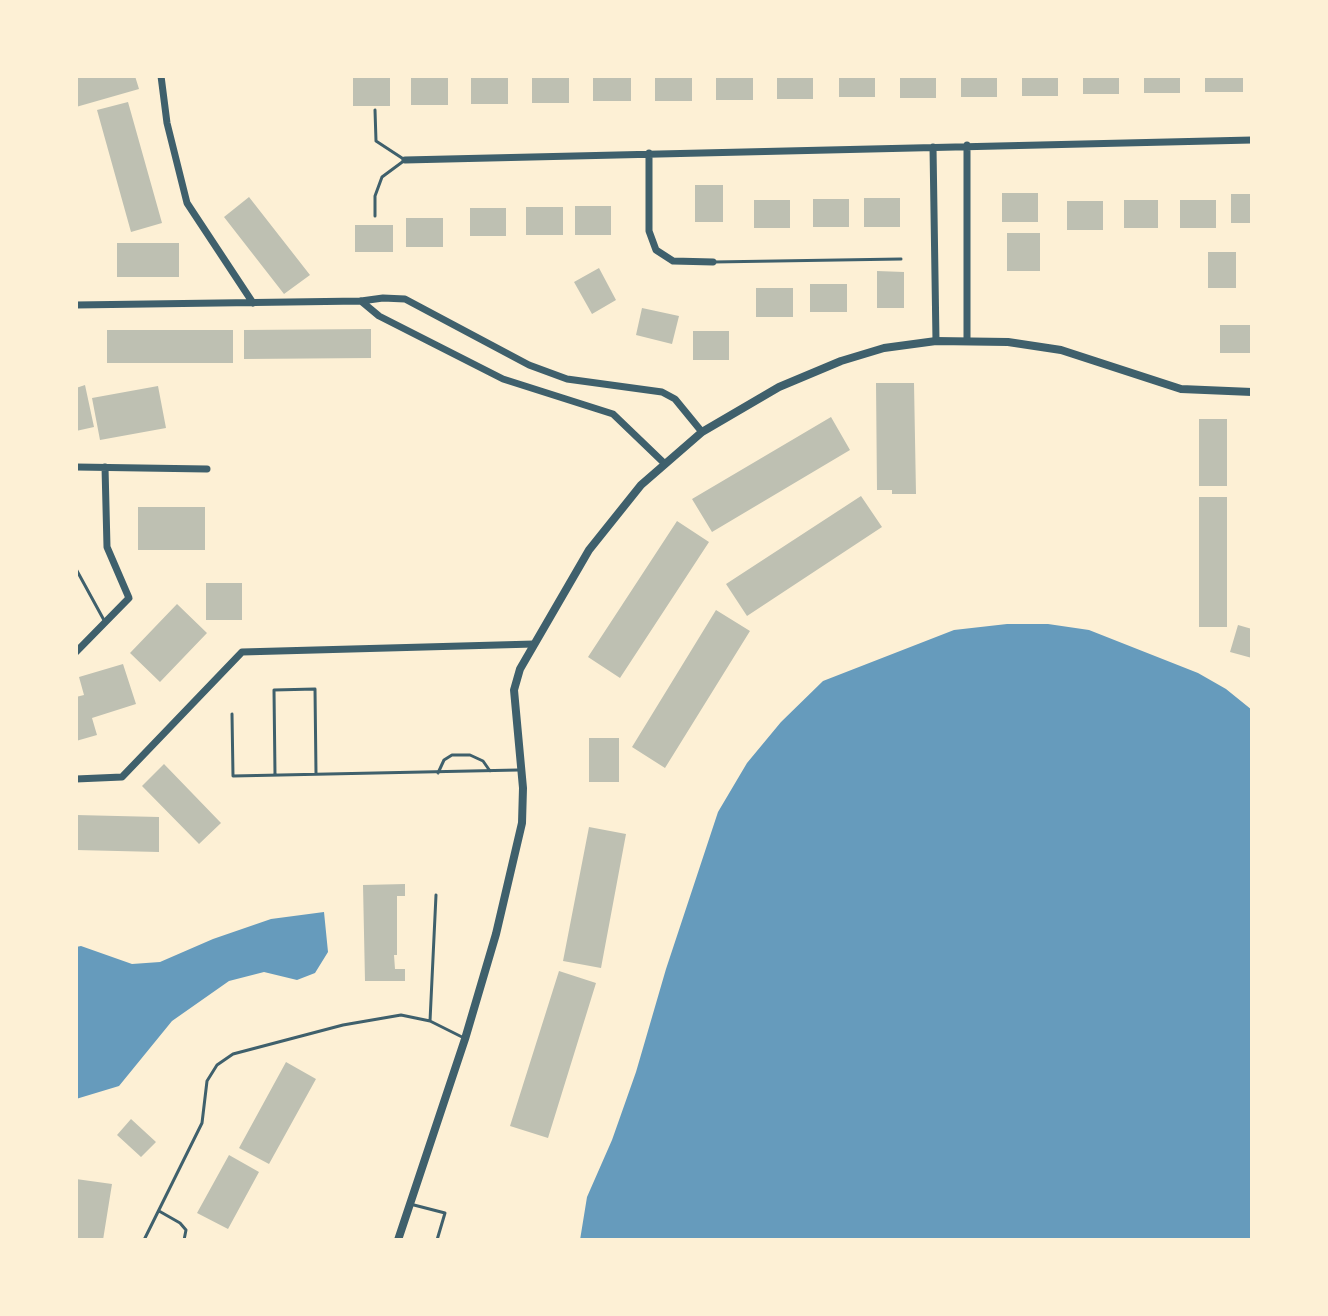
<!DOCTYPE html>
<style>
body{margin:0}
#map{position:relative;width:1328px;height:1316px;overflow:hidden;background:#fdf0d5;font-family:"Times New Roman",serif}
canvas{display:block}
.frame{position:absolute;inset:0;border:78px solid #fdf0d5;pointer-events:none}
</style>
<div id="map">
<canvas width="1328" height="1316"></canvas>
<div class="frame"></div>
</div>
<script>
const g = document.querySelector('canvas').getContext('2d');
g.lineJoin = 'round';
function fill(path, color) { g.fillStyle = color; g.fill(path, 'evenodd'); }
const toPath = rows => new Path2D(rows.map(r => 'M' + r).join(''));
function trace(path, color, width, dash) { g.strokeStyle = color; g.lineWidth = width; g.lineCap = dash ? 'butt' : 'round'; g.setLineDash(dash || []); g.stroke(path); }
fill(toPath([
 [1007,624,1048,624,1089,630,1198,673,1226,689,1252,710,1252,1240,580,1240,587,1197,612,1140,636,1072,666,969,718,812,747,763,781,722,823,681,954,630],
 [324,912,328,952,315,973,297,980,264,972,229,981,172,1021,119,1086,76,1099,76,947,81,946,132,964,160,962,213,939,271,919]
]), '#669bbc');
fill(toPath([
 [81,76,135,76,139,89,76,107,76,77],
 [411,76,448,76,448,105,411,105],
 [471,76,508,76,508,104,471,104],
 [532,76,569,76,569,103,532,103],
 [593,76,631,76,631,101,593,101],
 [655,76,692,76,692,101,655,101],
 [716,76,753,76,753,100,716,100],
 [777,76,813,76,813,99,777,99],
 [839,76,875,76,875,97,839,97],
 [900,76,936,76,936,98,900,98],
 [961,76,997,76,997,97,961,97],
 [1022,76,1058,76,1058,96,1022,96],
 [1083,76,1119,76,1119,94,1083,94],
 [1144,76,1180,76,1180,93,1144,93],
 [1205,76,1243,76,1243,92,1205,92],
 [353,77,390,77,390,106,353,106],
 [128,102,162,223,131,232,97,110],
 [695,185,723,185,723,222,695,222],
 [1002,193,1038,193,1038,222,1002,222],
 [1231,194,1252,194,1252,223,1231,223],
 [249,197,310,275,284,294,224,217],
 [864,198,900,198,900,227,864,227],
 [813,199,849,199,849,227,813,227],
 [754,200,790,200,790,228,754,228],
 [1124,200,1158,200,1158,228,1124,228],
 [1180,200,1216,200,1216,228,1180,228],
 [1067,201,1103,201,1103,230,1067,230],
 [575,206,611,206,611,235,575,235],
 [526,207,563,207,563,235,526,235],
 [470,208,506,208,506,236,470,236],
 [406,218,443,218,443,247,406,247],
 [355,225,393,225,393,252,355,252],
 [1007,233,1040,233,1040,271,1007,271],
 [117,243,179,243,179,277,117,277],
 [1208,252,1236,252,1236,288,1208,288],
 [599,268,616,300,592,314,574,282],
 [877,271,904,272,904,308,877,308],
 [810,284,847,284,847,312,810,312],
 [756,288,793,288,793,317,756,317],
 [642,308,679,316,672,344,636,335],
 [1220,325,1252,325,1252,353,1220,353],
 [371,329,371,358,244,359,244,330],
 [107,330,233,330,233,363,107,363],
 [693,331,729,331,729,360,693,360],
 [876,383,914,383,916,494,892,494,892,490,877,490],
 [85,385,94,427,76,431,76,388],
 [158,386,166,428,100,440,92,398],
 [831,417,850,450,712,532,692,499],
 [1199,419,1227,419,1227,486,1199,486],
 [861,496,882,527,747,616,726,584],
 [1199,497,1227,497,1227,627,1199,627],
 [138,507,205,507,205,550,138,550],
 [677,521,709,542,620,678,588,657],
 [206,583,242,583,242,620,206,620],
 [177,604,207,633,160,682,130,653],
 [716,610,750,631,665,768,632,747],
 [1238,625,1252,629,1252,658,1230,652],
 [123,664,136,704,92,718,97,735,76,741,76,697,84,695,79,677],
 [589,738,619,738,619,782,589,782],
 [164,764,221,823,199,844,142,786],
 [76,815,159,817,159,852,76,850],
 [589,827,626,834,601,968,563,961],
 [405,884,405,896,397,896,397,955,394,955,395,969,405,969,405,981,365,981,363,885],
 [559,971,596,983,548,1138,510,1126],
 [286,1062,316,1079,269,1164,239,1148],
 [131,1119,156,1142,141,1157,117,1135],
 [229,1155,259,1172,228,1229,197,1213],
 [76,1179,112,1184,103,1240,76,1240]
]), '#bec0b2');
trace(toPath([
 [375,216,375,196,382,177,405,160,376,141,375,110],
 [713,262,901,259],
 [76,569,105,622],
 [232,714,233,776,518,770],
 [438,773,444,760,452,755,470,755,483,761,490,771],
 [275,775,274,690,315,689,316,774],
 [436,895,430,1021,462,1037],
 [410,1204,445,1213,437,1240],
 [159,1211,180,1223,186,1230,184,1240],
 [144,1240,202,1123,207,1081,217,1065,233,1054,343,1025,401,1015,430,1021]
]), '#3f606c', 3);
trace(toPath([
 [161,76,167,123,187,203,253,303],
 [933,147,936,341],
 [649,153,649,231,656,250,673,261,713,262],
 [405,160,1252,140],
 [361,301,379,316,503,379,613,414,664,463],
 [76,305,361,301,383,298,405,299,529,365,567,379,662,392,675,399,702,432],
 [967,341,967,145],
 [76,467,207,469],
 [76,652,129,598,107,547,105,467],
 [76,779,122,777,242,652,534,644]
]), '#3f606c', 7);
trace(toPath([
 [398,1240,465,1039,496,934,522,823,523,788,514,690,520,669,589,550,641,485,702,432,779,387,841,361,884,348,936,341,1008,342,1061,350,1181,389,1252,392]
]), '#3f606c', 8);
</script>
